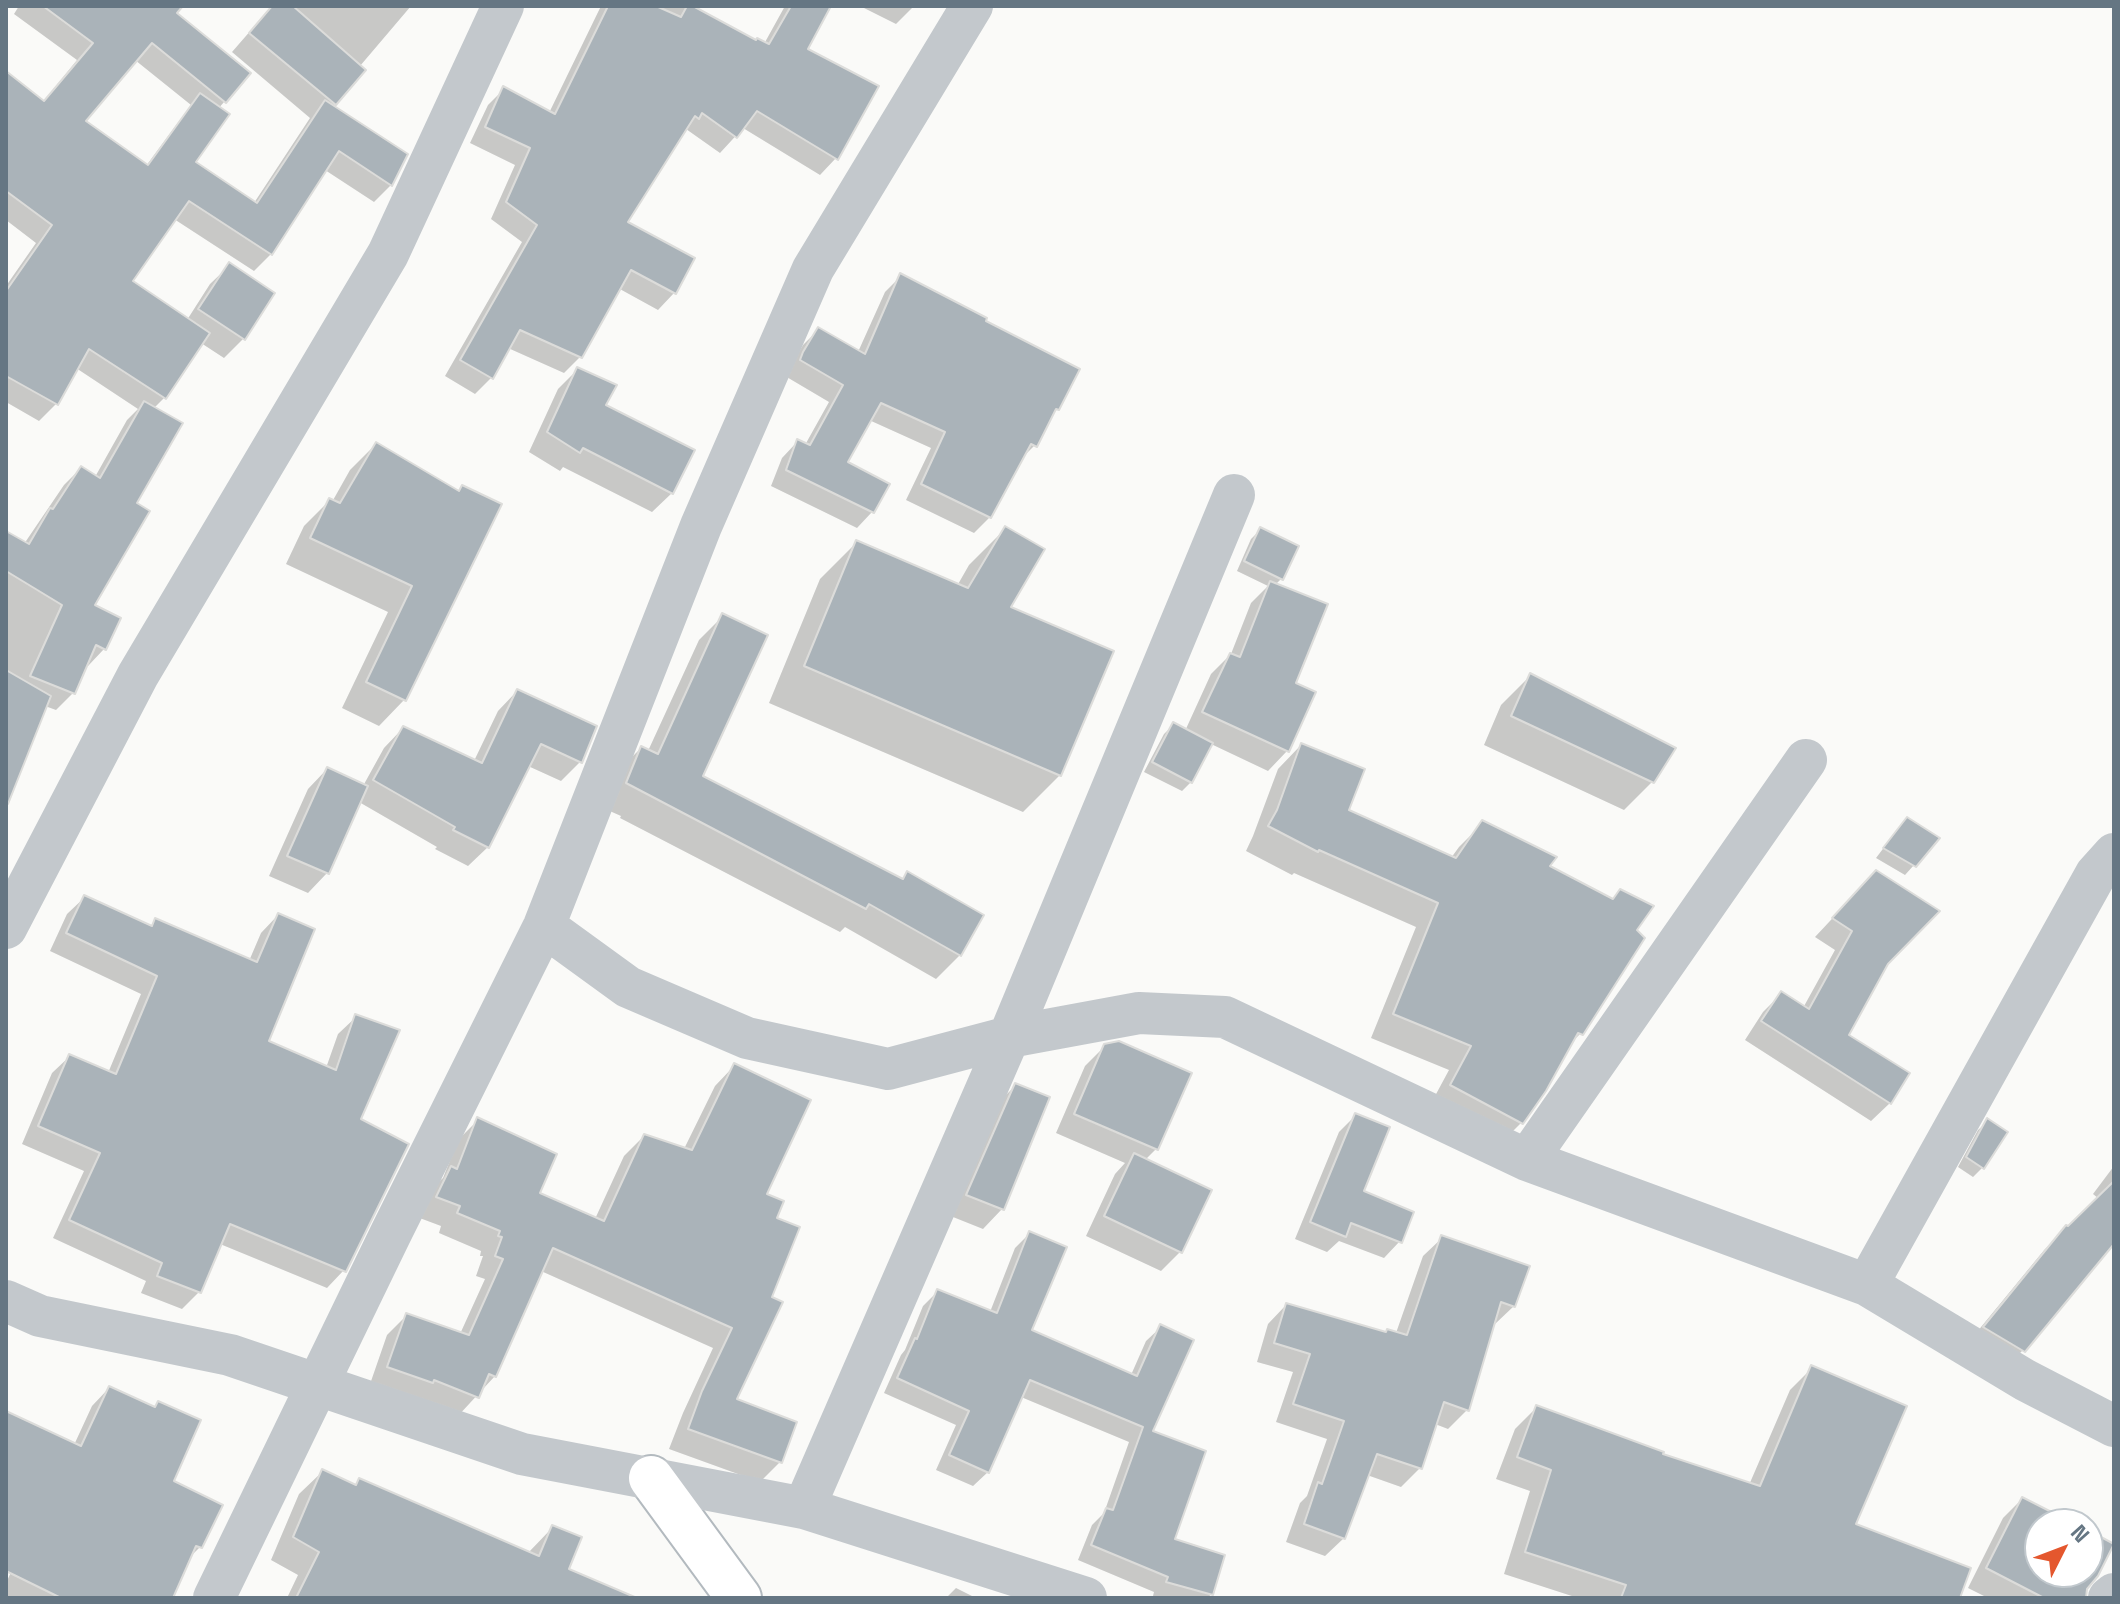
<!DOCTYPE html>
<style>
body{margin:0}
#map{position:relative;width:2120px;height:1604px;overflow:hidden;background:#fafaf8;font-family:"Space Grotesk",sans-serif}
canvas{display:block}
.frame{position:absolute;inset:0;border:8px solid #657683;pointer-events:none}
.north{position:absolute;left:2024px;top:1508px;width:80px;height:80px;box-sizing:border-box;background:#fff;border:2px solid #c1c8cd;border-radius:50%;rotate:48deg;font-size:22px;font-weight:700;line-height:32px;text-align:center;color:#657683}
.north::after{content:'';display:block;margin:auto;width:28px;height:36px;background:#e4572e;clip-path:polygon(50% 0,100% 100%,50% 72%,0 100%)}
</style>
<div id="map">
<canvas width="2120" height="1604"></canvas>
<div class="frame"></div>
<div class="north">N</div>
</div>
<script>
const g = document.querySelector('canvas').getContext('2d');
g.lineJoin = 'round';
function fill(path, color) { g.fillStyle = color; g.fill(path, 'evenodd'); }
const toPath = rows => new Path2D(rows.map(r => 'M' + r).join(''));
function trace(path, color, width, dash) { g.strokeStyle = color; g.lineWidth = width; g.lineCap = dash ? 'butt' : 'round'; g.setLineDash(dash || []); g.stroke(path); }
fill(toPath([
 [19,6,165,6,248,74,218,109,193,163,254,203,310,118,232,52,272,6,411,6,360,66,364,69,332,107,405,155,391,185,374,202,325,170,271,254,254,271,174,219,130,281,187,320,210,284,230,265,243,339,224,358,201,343,164,398,153,409,135,504,92,606,104,649,88,666,85,664,73,693,56,710,45,706,6,763,6,533,24,544,64,485,81,468,95,477,127,420,138,409,76,368,56,404,39,421,6,402,6,286,36,243,6,220,6,74,43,102,77,60,14,14],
 [135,60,191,105,146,166,83,122],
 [601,6,689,6,756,42,764,44,785,6,829,6,805,50,836,158,820,175,743,128,720,153,686,129,625,222,692,259,674,293,658,310,618,288,580,357,564,373,508,348,491,378,475,394,445,376,522,242,491,219,515,165,470,143,488,105,504,89,549,113],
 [860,6,914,6,896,24],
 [901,276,983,322,1057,409,1050,416,1035,445,1019,461,990,517,974,533,906,500,931,448,869,420,846,463,872,512,857,528,771,486,782,458,797,442,805,445,829,402,785,376,803,345,819,329,858,352,885,292],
 [577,370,672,493,652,512,563,467,560,471,529,452,558,389],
 [376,444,457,492,462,487,404,700,379,726,342,708,388,612,286,564,304,526,330,500,332,502,350,470],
 [1006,528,1008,608,1060,775,1023,812,769,703,820,579,857,542,957,586,969,565],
 [1260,530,1281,579,1275,585,1293,684,1314,693,1287,751,1268,771,1211,744,1191,782,1182,791,1144,772,1164,734,1173,725,1185,731,1211,674,1231,654,1251,603,1268,586,1237,571,1251,539],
 [723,616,701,777,901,880,907,874,960,955,936,979,845,927,840,932,620,818,621,816,603,808,617,772,641,748,648,751,699,640],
 [1530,676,1653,781,1624,810,1484,745,1501,705],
 [517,691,580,762,561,781,528,766,488,847,468,866,435,849,437,847,359,802,327,873,308,893,269,876,308,789,327,769,363,786,384,748,403,728,474,761,498,711],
 [1301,745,1346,811,1451,858,1459,847,1483,823,1547,867,1611,900,1620,891,1635,930,1581,1033,1568,1046,1522,1122,1498,1146,1428,1109,1449,1070,1371,1038,1416,927,1294,873,1292,875,1246,851,1253,836,1278,769],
 [1898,829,1914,865,1905,875,1876,858],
 [1858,891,1886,963,1846,1035,1890,1103,1871,1121,1745,1040,1763,1012,1781,994,1803,1008,1835,950,1815,937],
 [85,897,149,927,156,921,249,961,261,933,278,915,266,1042,326,1068,338,1034,356,1017,358,1120,344,1270,327,1288,220,1244,199,1292,182,1309,141,1293,146,1281,53,1238,84,1171,22,1144,52,1073,70,1056,108,1073,141,994,50,951,67,914],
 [1105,1046,1156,1149,1145,1160,1180,1252,1161,1271,1086,1236,1115,1174,1125,1163,1056,1133,1085,1066],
 [734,1066,764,1195,775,1219,769,1298,734,1401,780,1462,760,1482,669,1449,683,1413,713,1348,541,1271,495,1376,457,1417,369,1387,387,1335,407,1315,460,1334,485,1279,476,1276,483,1256,480,1256,481,1251,439,1233,441,1226,417,1217,432,1188,443,1178,458,1140,478,1120,537,1194,595,1219,624,1156,644,1136,684,1149,715,1086],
 [1016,1085,1002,1209,983,1229,948,1215,996,1105],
 [1356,1115,1361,1193,1400,1241,1384,1258,1339,1241,1327,1252,1295,1239,1339,1132],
 [1988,1121,1982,1168,1973,1177,1958,1167,1978,1130],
 [2114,1166,2114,1242,2023,1350,2001,1372,1963,1349,2045,1249,2099,1199,2093,1194],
 [1030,1233,1030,1332,1131,1375,1146,1341,1161,1327,1151,1432,1172,1540,1211,1594,1208,1598,1160,1598,1153,1596,1154,1592,1078,1560,1092,1525,1104,1513,1129,1442,1021,1397,988,1472,973,1486,936,1470,956,1425,884,1393,901,1355,905,1350,923,1306,938,1291,990,1312,1015,1248],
 [1442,1238,1514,1306,1495,1324,1492,1323,1467,1410,1448,1429,1435,1424,1420,1468,1401,1487,1367,1475,1344,1538,1325,1556,1286,1542,1300,1503,1307,1496,1327,1439,1276,1422,1293,1372,1257,1362,1268,1324,1286,1305,1384,1334,1387,1331,1396,1333,1423,1256],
 [1812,1368,1853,1525,1958,1598,1578,1598,1504,1574,1530,1491,1496,1479,1515,1429,1537,1407,1660,1456,1749,1485,1790,1390],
 [109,1388,153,1408,158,1403,171,1482,200,1547,187,1560,171,1598,6,1597,6,1583,19,1555,6,1548,6,1414,74,1445,92,1406],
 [322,1472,354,1486,359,1480,528,1553,552,1528,567,1570,629,1598,287,1598,298,1575,271,1560,299,1494],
 [2022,1499,2071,1524,2040,1524,2040,1572,2088,1572,2088,1533,2097,1575,2085,1588,2084,1598,1988,1598,1968,1588,2003,1518],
 [956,1588,976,1598,946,1598]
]), '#0003');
const building = toPath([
 [43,6,183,6,177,13,251,73,226,103,152,43,86,121,148,165,200,93,230,114,196,162,257,203,325,100,408,154,392,186,339,151,272,255,189,201,133,281,210,333,166,399,89,349,58,405,6,376,6,291,52,225,6,191,6,71,44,101,93,43,43,6],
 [272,6,293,6,366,70,336,105,249,33,272,6],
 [608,6,656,6,681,17,687,6,693,6,756,40,757,38,769,44,791,6,831,6,808,49,879,86,838,160,757,111,737,138,702,113,699,119,695,116,628,222,695,258,676,294,631,270,582,358,520,330,493,379,460,360,537,225,506,202,530,148,485,127,503,86,555,114,608,6],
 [229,262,275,293,245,340,198,309,229,262],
 [900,273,987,318,986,321,1080,369,1059,410,1056,409,1037,447,1031,444,991,518,921,484,945,432,881,403,848,462,890,484,874,513,786,470,797,439,810,445,843,385,800,360,803,352,818,327,865,354,900,273],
 [577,367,617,385,606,405,695,450,673,494,583,448,580,453,547,432,577,367],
 [144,401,183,423,137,503,150,511,95,605,121,618,106,650,96,645,75,694,30,676,62,605,6,571,6,531,29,544,50,508,53,509,81,466,100,478,144,401],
 [376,442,459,491,462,485,502,504,406,701,366,682,412,586,310,538,329,498,340,503,376,442],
 [1005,526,1045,549,1011,607,1114,651,1061,776,804,666,856,540,968,588,1005,526],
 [1260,527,1299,546,1283,580,1244,561,1260,527],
 [1270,581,1328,604,1296,683,1316,692,1289,752,1202,712,1230,653,1240,657,1270,581],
 [722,613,768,635,703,776,903,879,907,871,984,915,961,956,869,904,866,909,626,783,641,746,658,754,722,613],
 [6,670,51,696,8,804,6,804,6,670],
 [1530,673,1676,748,1654,783,1511,716,1530,673],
 [517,689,597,726,582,763,541,744,489,848,453,830,455,827,373,780,403,726,482,763,517,689],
 [1173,722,1213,743,1192,783,1152,762,1173,722],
 [1301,743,1365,769,1349,810,1456,858,1482,820,1557,857,1550,866,1613,899,1620,889,1654,906,1637,930,1645,938,1583,1035,1578,1033,1546,1091,1523,1124,1450,1085,1471,1046,1393,1014,1438,903,1319,850,1318,852,1268,826,1277,810,1301,743],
 [327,767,368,786,329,874,287,856,327,767],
 [1907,817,1940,838,1916,867,1883,848,1907,817],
 [1876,870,1940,911,1888,964,1849,1035,1910,1073,1891,1104,1761,1021,1781,991,1809,1009,1852,931,1832,918,1876,870],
 [84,895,152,926,155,918,257,962,278,913,315,929,269,1041,336,1070,355,1014,400,1030,361,1119,409,1144,346,1272,230,1224,201,1293,157,1276,162,1263,69,1220,100,1153,38,1126,69,1054,116,1074,157,976,66,933,84,895],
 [1119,1041,1192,1073,1158,1150,1074,1114,1104,1044,1119,1041],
 [734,1063,811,1100,767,1194,784,1201,777,1218,800,1227,772,1297,783,1302,737,1399,797,1422,782,1463,688,1429,702,1391,732,1328,553,1248,496,1377,489,1374,479,1398,434,1380,433,1383,387,1367,406,1313,469,1335,503,1259,495,1256,502,1237,498,1236,500,1231,457,1213,460,1206,436,1197,451,1166,457,1169,477,1117,557,1154,540,1193,604,1221,644,1134,692,1150,734,1063],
 [1015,1083,1050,1097,1004,1210,966,1195,1015,1083],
 [1355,1113,1390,1127,1364,1191,1414,1212,1402,1243,1351,1223,1346,1237,1310,1222,1355,1113],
 [1987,1118,2008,1132,1984,1169,1966,1157,1987,1118],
 [1134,1153,1212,1190,1182,1253,1104,1216,1134,1153],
 [2114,1181,2114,1244,2025,1352,1983,1327,2066,1225,2068,1226,2114,1181],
 [1029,1231,1067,1247,1032,1330,1137,1376,1160,1324,1194,1340,1153,1431,1206,1451,1175,1539,1225,1555,1213,1595,1166,1582,1168,1577,1091,1545,1106,1508,1113,1510,1143,1427,1030,1380,989,1473,949,1455,969,1411,897,1378,915,1338,917,1339,937,1289,997,1313,1029,1231],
 [1441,1235,1530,1266,1515,1307,1501,1302,1469,1411,1444,1402,1422,1469,1377,1454,1345,1539,1304,1524,1318,1482,1322,1484,1344,1421,1293,1404,1310,1354,1274,1343,1286,1303,1386,1332,1387,1329,1407,1335,1441,1235],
 [1811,1365,1907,1406,1856,1524,1971,1568,1960,1598,1621,1598,1626,1585,1525,1552,1551,1470,1517,1457,1536,1405,1664,1452,1663,1454,1760,1486,1811,1365],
 [109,1386,155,1407,158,1401,201,1420,174,1481,223,1505,202,1548,196,1546,173,1598,61,1598,6,1571,6,1411,81,1446,109,1386],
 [322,1469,356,1485,359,1478,539,1556,552,1525,582,1537,569,1569,637,1598,296,1598,319,1552,293,1537,322,1469],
 [2022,1497,2075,1524,2040,1524,2040,1572,2088,1572,2088,1530,2114,1544,2098,1576,2087,1589,2086,1598,2044,1598,1986,1568,2022,1497]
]);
fill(building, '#aab3b9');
trace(building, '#dcdcda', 2);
const secondary = toPath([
 [651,1478,739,1598]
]);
trace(secondary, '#b3babf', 48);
trace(toPath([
 [544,926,628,987,747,1038,888,1069,1009,1037,1139,1013,1225,1017,1527,1160,1867,1285,2025,1380,2114,1426],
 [6,928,138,675,388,254,503,6],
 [1527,1160,1806,760],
 [1867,1285,2096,874,2114,854],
 [6,1301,40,1316,230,1355,522,1454,804,1508,1086,1598],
 [804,1508,1009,1037,1234,495],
 [214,1598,390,1235,544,926,701,526,813,269,972,6],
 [2109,1598,2114,1594]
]), '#c3c8cc', 42);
trace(secondary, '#fff', 44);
</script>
